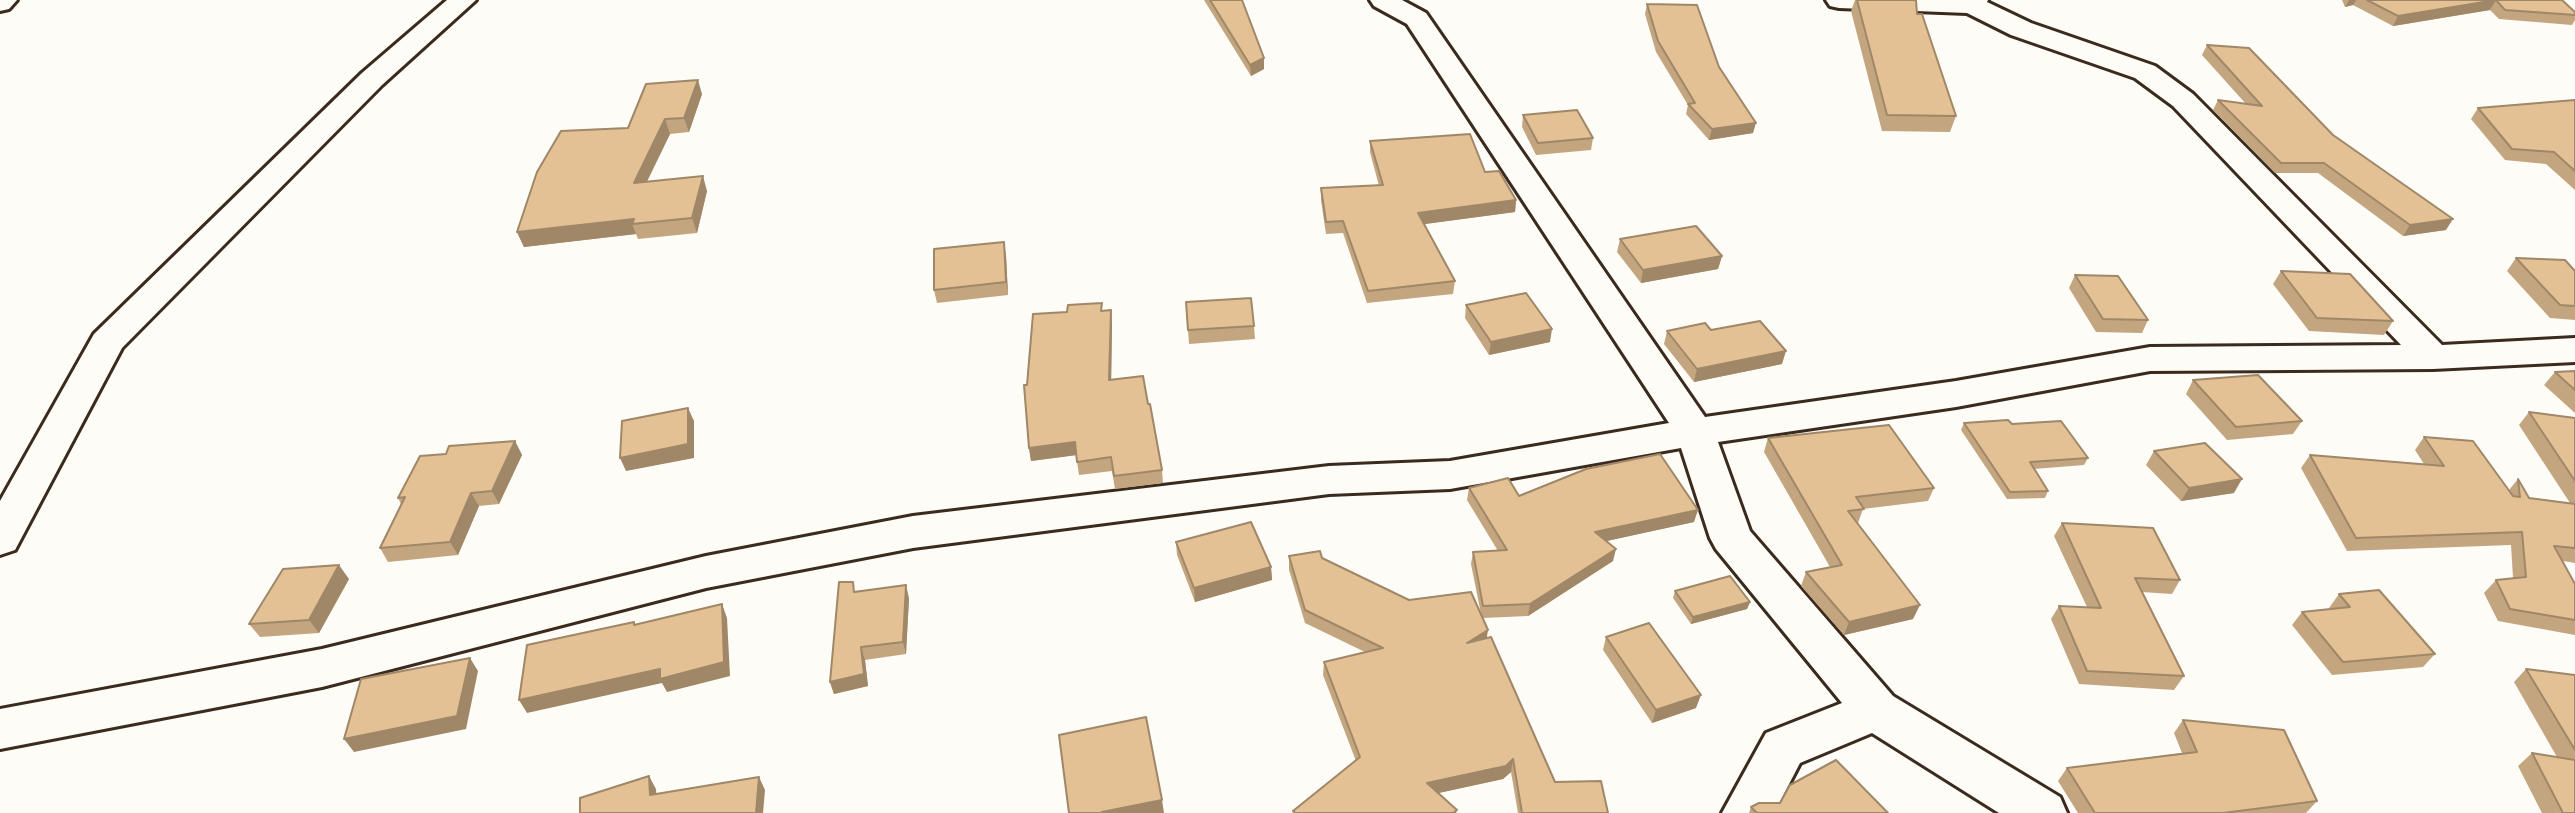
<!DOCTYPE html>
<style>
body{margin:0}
canvas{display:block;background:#fdfcf7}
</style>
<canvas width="2575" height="813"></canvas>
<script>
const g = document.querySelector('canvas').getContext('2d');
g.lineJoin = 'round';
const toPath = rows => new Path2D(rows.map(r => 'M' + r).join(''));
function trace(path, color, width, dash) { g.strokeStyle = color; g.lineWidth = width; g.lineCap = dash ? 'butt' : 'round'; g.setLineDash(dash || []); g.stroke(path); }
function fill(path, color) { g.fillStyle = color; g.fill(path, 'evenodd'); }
const street = toPath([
 [0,0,17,0,9,9,0,11,0,0],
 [447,0,476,0,382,85,122,348,15,550,0,555,0,501,94,334,362,73,447,0],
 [1370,0,1402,0,1426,13,1705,417,1956,381,2150,347,2401,345,2173,106,2135,78,2011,35,1967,13,1839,8,1830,6,1826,0,1988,0,1987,2,2031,23,2155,66,2193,94,2442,345,2575,338,2575,362,2433,369,2150,371,1956,407,1718,442,1750,531,1893,696,2060,797,2067,813,1999,813,1872,733,1800,763,1774,813,1722,813,1766,733,1842,703,1716,549,1710,538,1681,448,1450,489,1329,494,913,548,706,588,322,687,0,749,0,709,322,649,706,556,913,516,1329,466,1450,461,1669,423,1407,24,1374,6,1370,0]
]);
trace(street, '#3b2a1e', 6);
fill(street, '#fdfcf7');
fill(toPath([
 [1204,0,1242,0,1264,69,1251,76],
 [1855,0,1916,0,1917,14,1956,116,1950,132,1882,131,1851,11],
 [2342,0,2562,0,2575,12,2575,20,2572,25,2499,19,2490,10,2393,26,2353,5,2345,7],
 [1647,4,1719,67,1753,133,1709,140,1686,114,1688,105,1656,52,1645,14],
 [2207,45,2333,135,2446,230,2403,236,2318,173,2275,173,2213,110,2218,100,2246,104,2202,55],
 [702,94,689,132,670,134,647,182,707,191,697,233,638,239,636,234,524,247,517,232,628,128],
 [2575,100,2575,190,2546,164,2505,160,2471,119,2478,108],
 [1523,115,1593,138,1591,150,1536,155,1522,127],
 [1370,141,1485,172,1516,200,1515,212,1424,224,1455,281,1453,294,1367,303,1343,233,1326,234,1321,200,1321,188,1379,186,1370,152],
 [1620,239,1722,256,1718,269,1641,283,1617,252],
 [1006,255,1008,295,937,303,934,290],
 [2516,258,2575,271,2575,320,2550,318,2507,271],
 [2281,271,2393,321,2384,335,2309,331,2273,284],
 [2075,275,2148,320,2142,333,2096,332,2069,288],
 [1186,302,1254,326,1255,339,1189,344],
 [1102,303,1102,311,1112,323,1111,380,1162,470,1163,483,1115,489,1112,471,1079,475,1076,455,1031,461,1029,448,1067,312],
 [1466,305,1550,342,1489,355,1465,318],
 [1711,330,1782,364,1694,382,1664,344,1667,331],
 [2575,371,2575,413,2544,385,2555,372],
 [2193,380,2302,421,2293,434,2227,440,2186,394],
 [2529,412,2575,418,2575,563,2563,561,2575,584,2575,635,2498,621,2484,593,2496,580,2513,578,2511,545,2347,551,2301,468,2310,455,2424,464,2415,450,2424,437,2509,490,2518,479,2529,498,2570,503,2519,425],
 [1964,423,2012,424,2088,458,2084,465,2034,469,2048,491,2045,498,2007,499,1961,430],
 [1768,438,1934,488,1928,501,1863,509,1858,523,1857,523,1913,619,1844,635,1801,586,1806,572,1830,567,1764,452],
 [515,441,522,455,499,504,479,506,458,555,388,562,380,548,401,504,398,498,446,454],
 [2154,451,2234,493,2181,501,2146,465],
 [1469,488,1694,522,1606,541,1613,561,1528,616,1483,618,1487,638,1555,782,1608,813,1518,813,1511,772,1503,779,1438,793,1457,813,1293,813,1293,811,1356,761,1323,675,1324,662,1365,652,1305,623,1289,570,1289,556,1322,558,1409,600,1481,614,1471,564,1473,552,1498,551,1467,500],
 [2062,523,2180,580,2172,594,2142,592,2184,676,2174,690,2079,684,2051,619,2059,606,2087,607,2054,536],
 [1176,542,1271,567,1272,580,1195,602,1177,555],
 [349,579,319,633,260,637,249,624],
 [856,591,909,598,906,654,865,660,868,686,834,694,830,682],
 [1675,591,1750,602,1747,609,1691,624,1673,598],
 [2339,594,2435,654,2423,667,2332,675,2292,625,2302,612,2330,609,2329,608],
 [1606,637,1696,708,1652,723,1603,650],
 [2526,669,2575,675,2575,813,2542,813,2518,766,2532,753,2557,757,2514,682],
 [2183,720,2317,801,2306,813,2078,813,2058,781,2067,768,2182,753,2174,733],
 [1780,803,1888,813,1749,813,1751,807]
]), '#c3a680');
fill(toPath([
 [2349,0,2356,0,2353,5,2345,7],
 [2496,0,2490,10,2393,26,2398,16],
 [1264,58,1264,69,1251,76,1250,65],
 [698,80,702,94,689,132,684,118],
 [665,119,670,134,639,197,634,183],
 [1756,123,1753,133,1709,140,1712,129],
 [703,176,707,191,697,233,692,218],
 [1516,200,1515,212,1418,225,1418,213],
 [634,219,632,224,636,234,524,247,517,232],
 [2453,219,2446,230,2403,236,2410,225],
 [1004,242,1006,255,1008,295,1006,282],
 [1722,256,1718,269,1641,283,1643,270],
 [1111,310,1112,323,1111,394,1109,380],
 [1552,329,1550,342,1489,355,1491,342],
 [1786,351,1782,364,1694,382,1697,369],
 [688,408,694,421,694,458,626,471,620,458],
 [515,441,522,455,499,504,492,491],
 [1075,442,1077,455,1031,461,1029,448],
 [2242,479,2234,493,2181,501,2189,488],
 [471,493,479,506,458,555,450,542],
 [1698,510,1694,522,1593,544,1595,532],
 [1616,549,1613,561,1528,616,1530,604],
 [339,565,349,579,319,633,309,620],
 [1271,567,1272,580,1195,602,1194,588],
 [906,585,909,598,906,654,903,642],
 [1750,602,1747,609,1691,624,1693,617],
 [722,604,727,618,730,676,667,692,662,683,527,713,519,700],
 [1920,605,1913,619,1844,635,1849,622],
 [1488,630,1486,643,1467,643],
 [861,647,865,660,868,686,834,694,830,682],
 [470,658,478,671,466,729,354,752,344,739],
 [1701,695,1696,708,1652,723,1656,710],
 [1513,759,1511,772,1503,779,1425,796,1427,783],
 [649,776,656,789,657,808,650,795],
 [759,777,765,790,763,813,756,813],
 [1162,800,1164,813,1102,813,1102,812]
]), '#9f8768');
const building = toPath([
 [1210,0,1242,0,1264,58,1250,65,1210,0],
 [1857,0,1916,0,1917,14,1922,14,1956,116,1887,115,1857,0],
 [2367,0,2562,0,2575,12,2575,15,2505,10,2496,0,2398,16,2367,0],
 [1647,4,1697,5,1719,67,1756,123,1712,129,1688,104,1695,103,1658,41,1647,4],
 [2207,45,2249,48,2333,135,2453,219,2410,225,2324,163,2281,163,2218,100,2262,106,2207,45],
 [698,80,684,118,665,119,634,183,703,176,692,218,632,224,634,219,517,232,537,172,561,131,628,128,646,84,698,80],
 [2575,100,2575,171,2554,152,2512,149,2478,108,2575,100],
 [1577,110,1593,138,1538,143,1523,115,1577,110],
 [1470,134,1485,172,1499,171,1516,200,1418,213,1455,281,1368,291,1343,221,1326,222,1321,188,1383,185,1370,141,1470,134],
 [1696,226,1722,256,1643,270,1620,239,1696,226],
 [1004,242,1006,282,934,290,934,249,1004,242],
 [2516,258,2565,260,2575,271,2575,306,2560,305,2516,258],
 [2281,271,2350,274,2393,321,2317,318,2281,271],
 [2075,275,2118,276,2148,320,2103,319,2075,275],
 [1526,293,1552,329,1491,342,1466,305,1526,293],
 [1251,298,1254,326,1188,330,1186,302,1251,298],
 [1102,303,1101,311,1111,310,1109,380,1143,376,1148,404,1150,404,1162,470,1114,476,1111,457,1077,462,1075,442,1029,448,1024,385,1027,385,1033,314,1067,312,1068,305,1102,303],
 [1760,321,1786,351,1697,369,1667,331,1705,323,1711,330,1760,321],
 [2575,371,2575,390,2555,372,2575,371],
 [2258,375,2302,421,2236,427,2193,380,2258,375],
 [688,408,688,444,620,458,622,421,688,408],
 [2529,412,2575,418,2575,481,2529,412],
 [2008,420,2012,424,2061,421,2088,458,2030,462,2048,491,2010,492,1964,423,2008,420],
 [1889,425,1934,488,1856,497,1864,509,1848,511,1920,605,1849,622,1806,572,1842,565,1768,438,1889,425],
 [2424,437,2473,441,2513,496,2520,497,2518,479,2529,498,2575,504,2575,548,2554,546,2575,584,2575,620,2510,609,2496,580,2526,577,2522,532,2356,538,2310,455,2444,466,2424,437],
 [515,441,492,491,471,493,450,542,380,548,405,497,398,498,420,456,446,454,449,446,515,441],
 [2205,443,2242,479,2189,488,2154,451,2205,443],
 [1660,454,1698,510,1595,532,1616,549,1530,604,1483,606,1473,552,1507,550,1469,488,1508,478,1519,496,1586,469,1660,454],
 [1251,522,1271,567,1194,588,1176,542,1251,522],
 [2062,523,2153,528,2180,580,2135,578,2184,676,2087,671,2059,606,2101,608,2062,523],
 [1320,551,1322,558,1409,600,1471,592,1488,630,1467,643,1491,637,1555,782,1601,781,1608,813,1522,813,1513,759,1506,766,1427,783,1457,810,1453,813,1295,813,1293,811,1360,757,1324,662,1383,648,1305,610,1289,556,1320,551],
 [339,565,309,620,249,624,283,569,339,565],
 [1730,576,1750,602,1693,617,1675,591,1730,576],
 [839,582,853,582,854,592,906,585,903,642,861,647,864,674,830,682,839,582],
 [2379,590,2435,654,2343,662,2302,612,2350,607,2339,594,2379,590],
 [722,604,724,662,660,679,660,669,519,700,527,645,634,622,634,625,722,604],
 [1649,623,1701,695,1656,710,1606,637,1649,623],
 [470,658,457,716,344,739,361,679,470,658],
 [2526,669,2575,675,2575,750,2526,669],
 [1146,717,1162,800,1102,812,1104,813,1069,813,1059,735,1146,717],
 [2183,720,2284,730,2317,801,2223,813,2095,813,2067,768,2197,752,2183,720],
 [2532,753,2575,760,2575,813,2563,813,2532,753],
 [1836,760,1888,813,1757,813,1751,807,1759,803,1780,803,1790,785,1836,760],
 [649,776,650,795,759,777,756,813,580,813,580,798,649,776]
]);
fill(building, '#e3c195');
trace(building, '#9f8768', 2);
</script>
